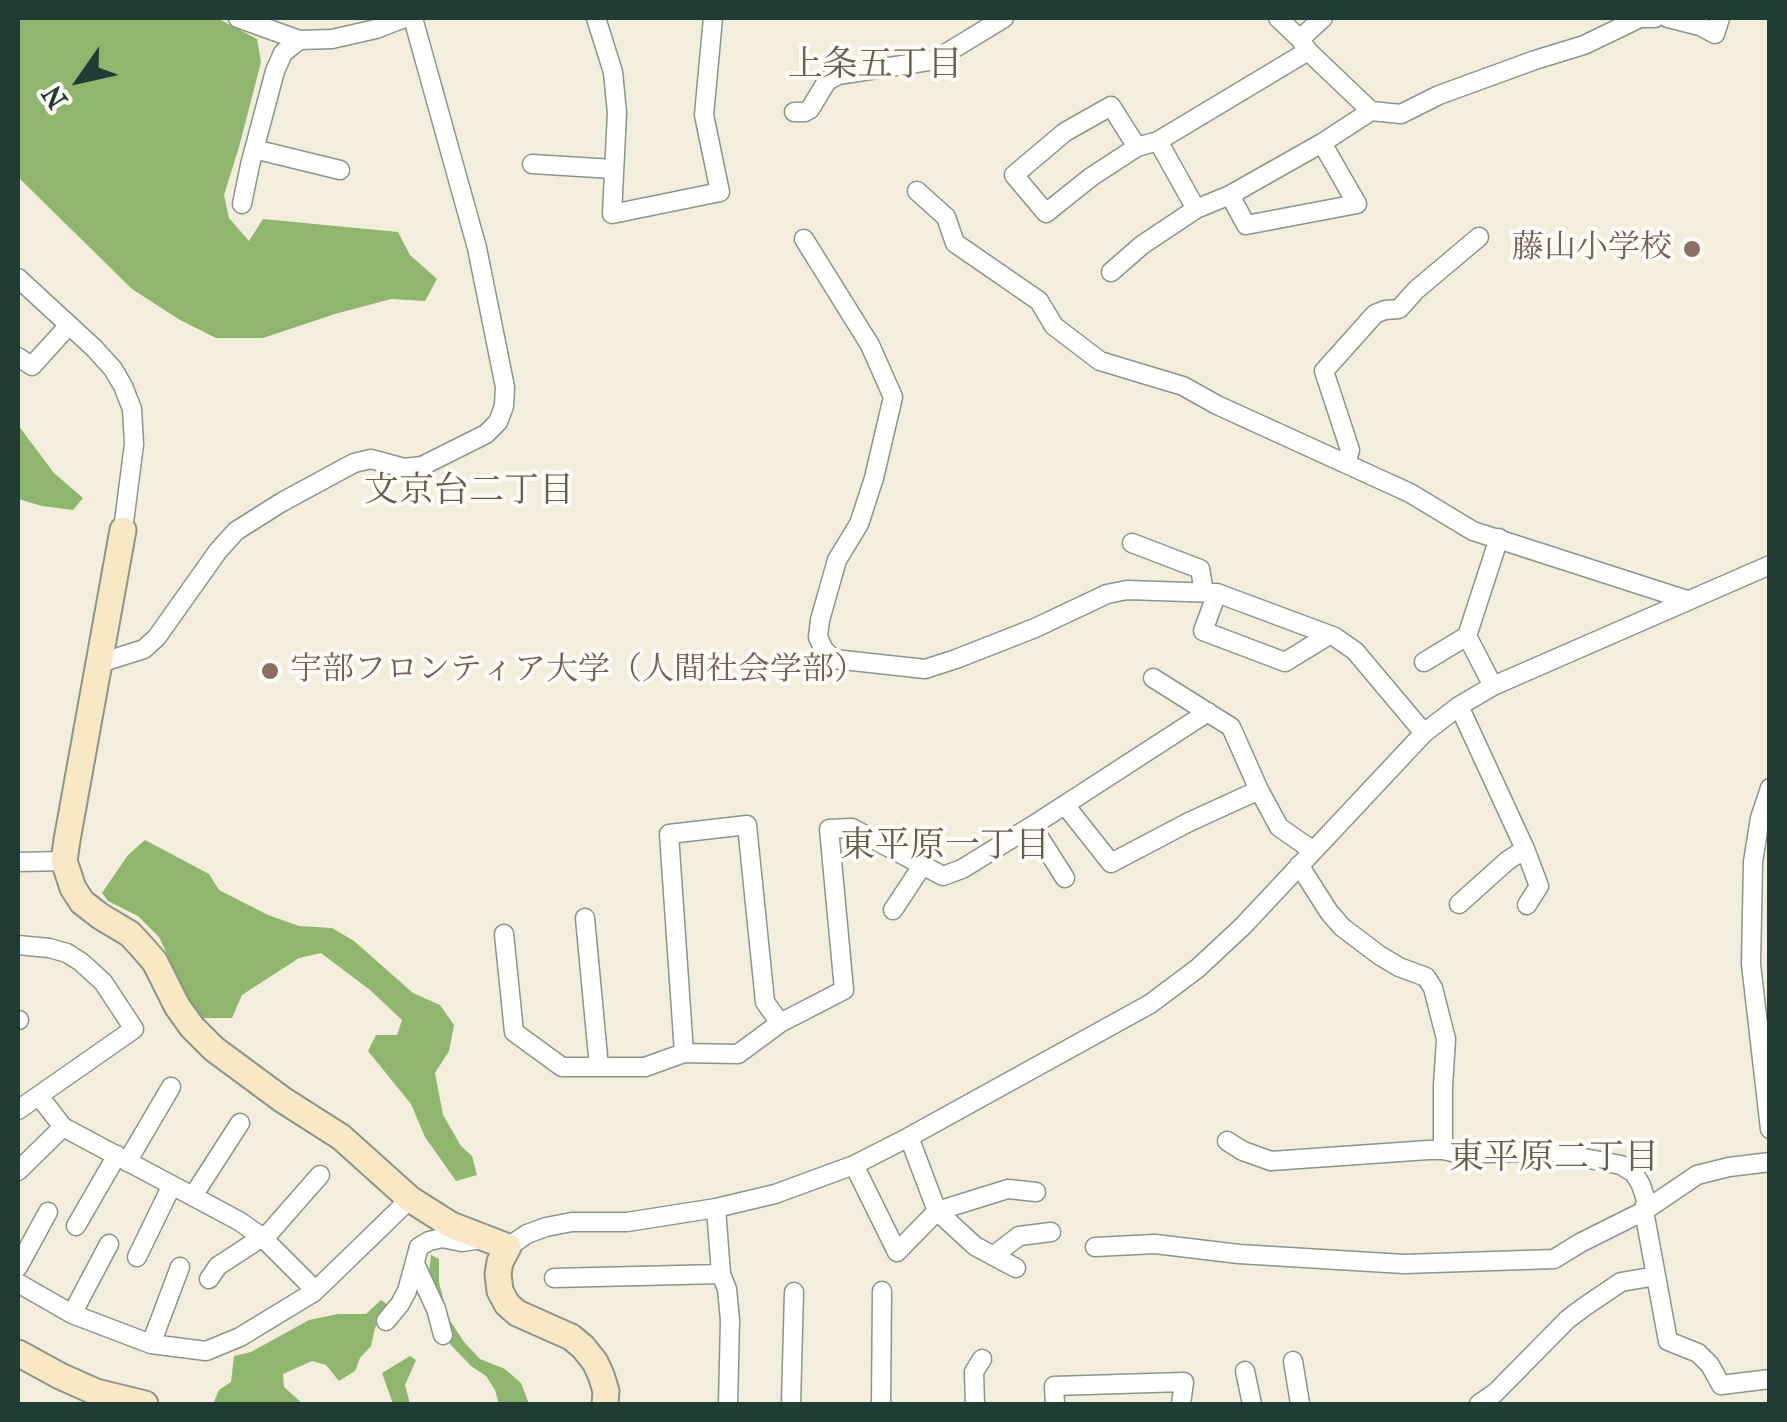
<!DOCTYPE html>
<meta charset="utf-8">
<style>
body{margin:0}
#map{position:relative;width:1787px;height:1422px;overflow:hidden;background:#f3eedb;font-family:"IM FELL French Canon",serif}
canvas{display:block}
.frame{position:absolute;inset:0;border:20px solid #1f3d34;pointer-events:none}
.north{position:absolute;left:30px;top:30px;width:100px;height:100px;-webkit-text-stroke:8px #fdfcf7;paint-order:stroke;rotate:236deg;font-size:28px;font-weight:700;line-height:40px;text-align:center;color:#1f3d34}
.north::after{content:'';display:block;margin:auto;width:35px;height:45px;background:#1f3d34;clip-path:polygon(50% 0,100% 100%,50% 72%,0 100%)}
</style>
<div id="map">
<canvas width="1787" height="1422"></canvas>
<div class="frame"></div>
<div class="north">N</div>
</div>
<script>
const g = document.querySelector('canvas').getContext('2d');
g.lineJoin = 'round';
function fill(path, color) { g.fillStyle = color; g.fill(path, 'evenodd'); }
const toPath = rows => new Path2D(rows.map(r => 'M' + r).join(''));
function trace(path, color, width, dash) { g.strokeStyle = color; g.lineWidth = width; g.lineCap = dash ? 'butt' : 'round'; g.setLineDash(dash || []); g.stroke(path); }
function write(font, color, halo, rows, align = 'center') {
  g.font = font + ' "IM FELL French Canon","Noto Serif JP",serif'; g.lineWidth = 8; g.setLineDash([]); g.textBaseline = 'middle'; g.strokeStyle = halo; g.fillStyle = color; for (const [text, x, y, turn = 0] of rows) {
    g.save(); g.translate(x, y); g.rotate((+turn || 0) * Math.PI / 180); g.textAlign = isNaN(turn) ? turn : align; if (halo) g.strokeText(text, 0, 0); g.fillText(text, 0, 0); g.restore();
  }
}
fill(toPath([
 [18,18,217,18,257,39,261,62,239,147,224,195,229,218,249,241,263,219,398,232,410,255,437,279,425,301,391,299,335,314,263,338,216,338,180,320,132,289,18,177],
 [18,425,54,473,83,498,73,510,42,506,18,499],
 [145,840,209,874,219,890,268,915,299,926,332,928,354,941,413,993,440,1005,454,1025,449,1051,435,1073,443,1115,461,1146,472,1156,477,1175,456,1181,425,1137,411,1104,368,1051,376,1035,397,1035,402,1020,370,990,321,953,299,958,242,995,232,1018,201,1018,184,991,159,937,138,916,108,901,102,893,128,855],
 [431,1255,439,1259,439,1283,449,1319,464,1342,480,1359,505,1369,521,1383,529,1404,499,1404,495,1390,486,1376,471,1366,448,1342,429,1274],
 [381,1300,388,1305,375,1328,371,1346,360,1358,355,1371,339,1381,326,1365,312,1361,283,1374,284,1387,303,1404,213,1404,219,1390,231,1382,234,1356,251,1352,309,1320,338,1314,366,1314],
 [410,1356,416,1360,405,1385,410,1404,393,1404,382,1373]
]), '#8eb66c');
const street = toPath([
 [238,18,299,40,332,39,376,29,404,18],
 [596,18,613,72,617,113,612,214,720,192,704,115,713,18],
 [1278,18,1300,39,1308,51,1371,111,1401,114,1439,95,1535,60,1584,45,1640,18,1655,18],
 [1668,18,1700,26,1715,34,1720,18],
 [1300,39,1323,18],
 [794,112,805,112,810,109,827,81,838,75,935,60,1004,18],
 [1158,141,1196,209],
 [1137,147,1111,106,1065,132,1014,175,1046,213,1091,177,1137,147,1158,141,1308,51],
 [254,149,340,170],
 [532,164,613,169],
 [917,191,946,217,955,243,1039,301,1054,326,1100,361,1183,386,1217,405,1410,493,1473,531,1687,600],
 [1230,195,1246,225,1357,204,1322,143],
 [242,204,250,165,275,71,283,53,299,40],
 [804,239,870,345,893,397,874,478,859,524,837,560,820,620,818,637,824,650,834,659,925,669,956,659,1035,628,1107,594,1127,590,1217,593,1335,637,1355,651,1424,733],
 [1111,272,1142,245,1196,209,1230,195,1322,143,1371,111],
 [18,278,94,348,113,369,123,386,132,409,134,444,123,530],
 [18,357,32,366,69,325],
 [1346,464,1350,450,1324,371,1375,314,1385,310,1399,309,1416,290,1479,237],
 [1132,543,1200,569,1204,592],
 [1217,593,1203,631,1285,662,1329,635],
 [1424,662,1467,636],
 [100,663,144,649,157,637,218,551,236,531,282,502,354,463,371,459,404,468,422,466,486,434,498,422,504,406,505,387,477,248,413,18],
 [1153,678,1231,727,1259,790,1279,827,1312,850],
 [1493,686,1467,636,1499,538],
 [1459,706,1525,849,1539,886,1527,905],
 [1770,788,1760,818,1753,862,1751,964,1770,1129],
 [1065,805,1111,863,1189,822,1259,790],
 [1032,826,1065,878],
 [18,862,64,861],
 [1299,865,1329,912,1342,927,1379,955,1399,967,1426,977,1433,988,1446,1039,1443,1086,1443,1150],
 [1459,904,1507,861,1525,849],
 [893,910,922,866],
 [585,918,599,1067],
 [504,934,514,1032,562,1067,645,1067,684,1053,669,834,747,825,765,1002,780,1023,844,990,829,829,852,828,943,876,962,869,1032,826,1208,712],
 [18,945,49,948,67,953,81,962,103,982,134,1029,18,1110],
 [18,1020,19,1020],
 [684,1053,738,1054,780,1023],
 [39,1096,63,1127,239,1221,262,1237,307,1282,314,1292],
 [909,1137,937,1211,1008,1189,1036,1192],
 [1227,1141,1243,1151,1271,1161,1428,1150,1443,1150,1461,1154,1547,1151,1621,1165,1634,1173,1641,1185,1646,1200,1644,1211,1668,1341,1698,1353,1710,1365,1721,1385,1770,1379],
 [127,1162,171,1087],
 [854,1165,897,1252,937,1211,975,1246,1016,1268],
 [18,1171,63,1127],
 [193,1196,240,1123],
 [716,1208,721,1274,727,1289,730,1320,728,1404],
 [76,1226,117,1155],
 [508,1247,527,1234,546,1227,572,1222,627,1222,716,1208,775,1194,854,1165,909,1137,1150,1004,1198,968,1243,926,1424,733,1459,706,1493,686,1770,565],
 [1095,1247,1155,1244,1239,1254,1404,1264,1554,1259,1580,1243,1644,1211,1697,1175,1729,1167,1770,1162],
 [993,1256,1019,1236,1051,1232],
 [137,1257,172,1185],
 [416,1266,436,1309,443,1335],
 [18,1267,48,1212],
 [554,1278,721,1274],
 [209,1279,218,1266,270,1232,320,1175],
 [18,1283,72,1314,151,1344,206,1351,240,1337,314,1292,410,1199],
 [72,1314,109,1244],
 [386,1321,400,1304,407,1291,419,1247,429,1241,442,1238,462,1242,481,1239],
 [151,1344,180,1267],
 [1293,1361,1300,1404],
 [1245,1371,1252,1404],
 [791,1404,794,1292],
 [881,1404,882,1291],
 [975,1404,974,1372,982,1359],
 [1055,1404,1054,1386,1184,1382,1181,1404],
 [1479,1404,1495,1393,1568,1319,1584,1307,1621,1282,1656,1276]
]);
const secondary = toPath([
 [123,530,67,840,64,861,73,888,82,902,100,916,130,934,142,947,155,962,177,1006,192,1027,214,1049,283,1100,341,1137,410,1199,451,1225,508,1247,500,1262,498,1274,500,1291,507,1304,517,1313,571,1337,583,1347,595,1362,601,1375,606,1391,605,1404],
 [18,1353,60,1376,96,1392,145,1404]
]);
trace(street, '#899688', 21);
trace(secondary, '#899688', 29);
trace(street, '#fff', 18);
trace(secondary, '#fae7c3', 25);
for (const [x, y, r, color] of [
 [1692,249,10,"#8d6e63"],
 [270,671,10,"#8d6e63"]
]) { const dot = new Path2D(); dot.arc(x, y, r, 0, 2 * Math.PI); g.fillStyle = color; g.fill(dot); trace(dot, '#fdfcf7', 4); }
write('32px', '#785e54', '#fdfcf7', [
 ["藤山小学校",1672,249],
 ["宇部フロンティア大学（人間社会学部）",290,671,"left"]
], 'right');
write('35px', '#675e50', '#fdfcf7', [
 ["上条五丁目",875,66],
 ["文京台二丁目",469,492],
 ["東平原一丁目",945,847],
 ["東平原二丁目",1554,1159]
]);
</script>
